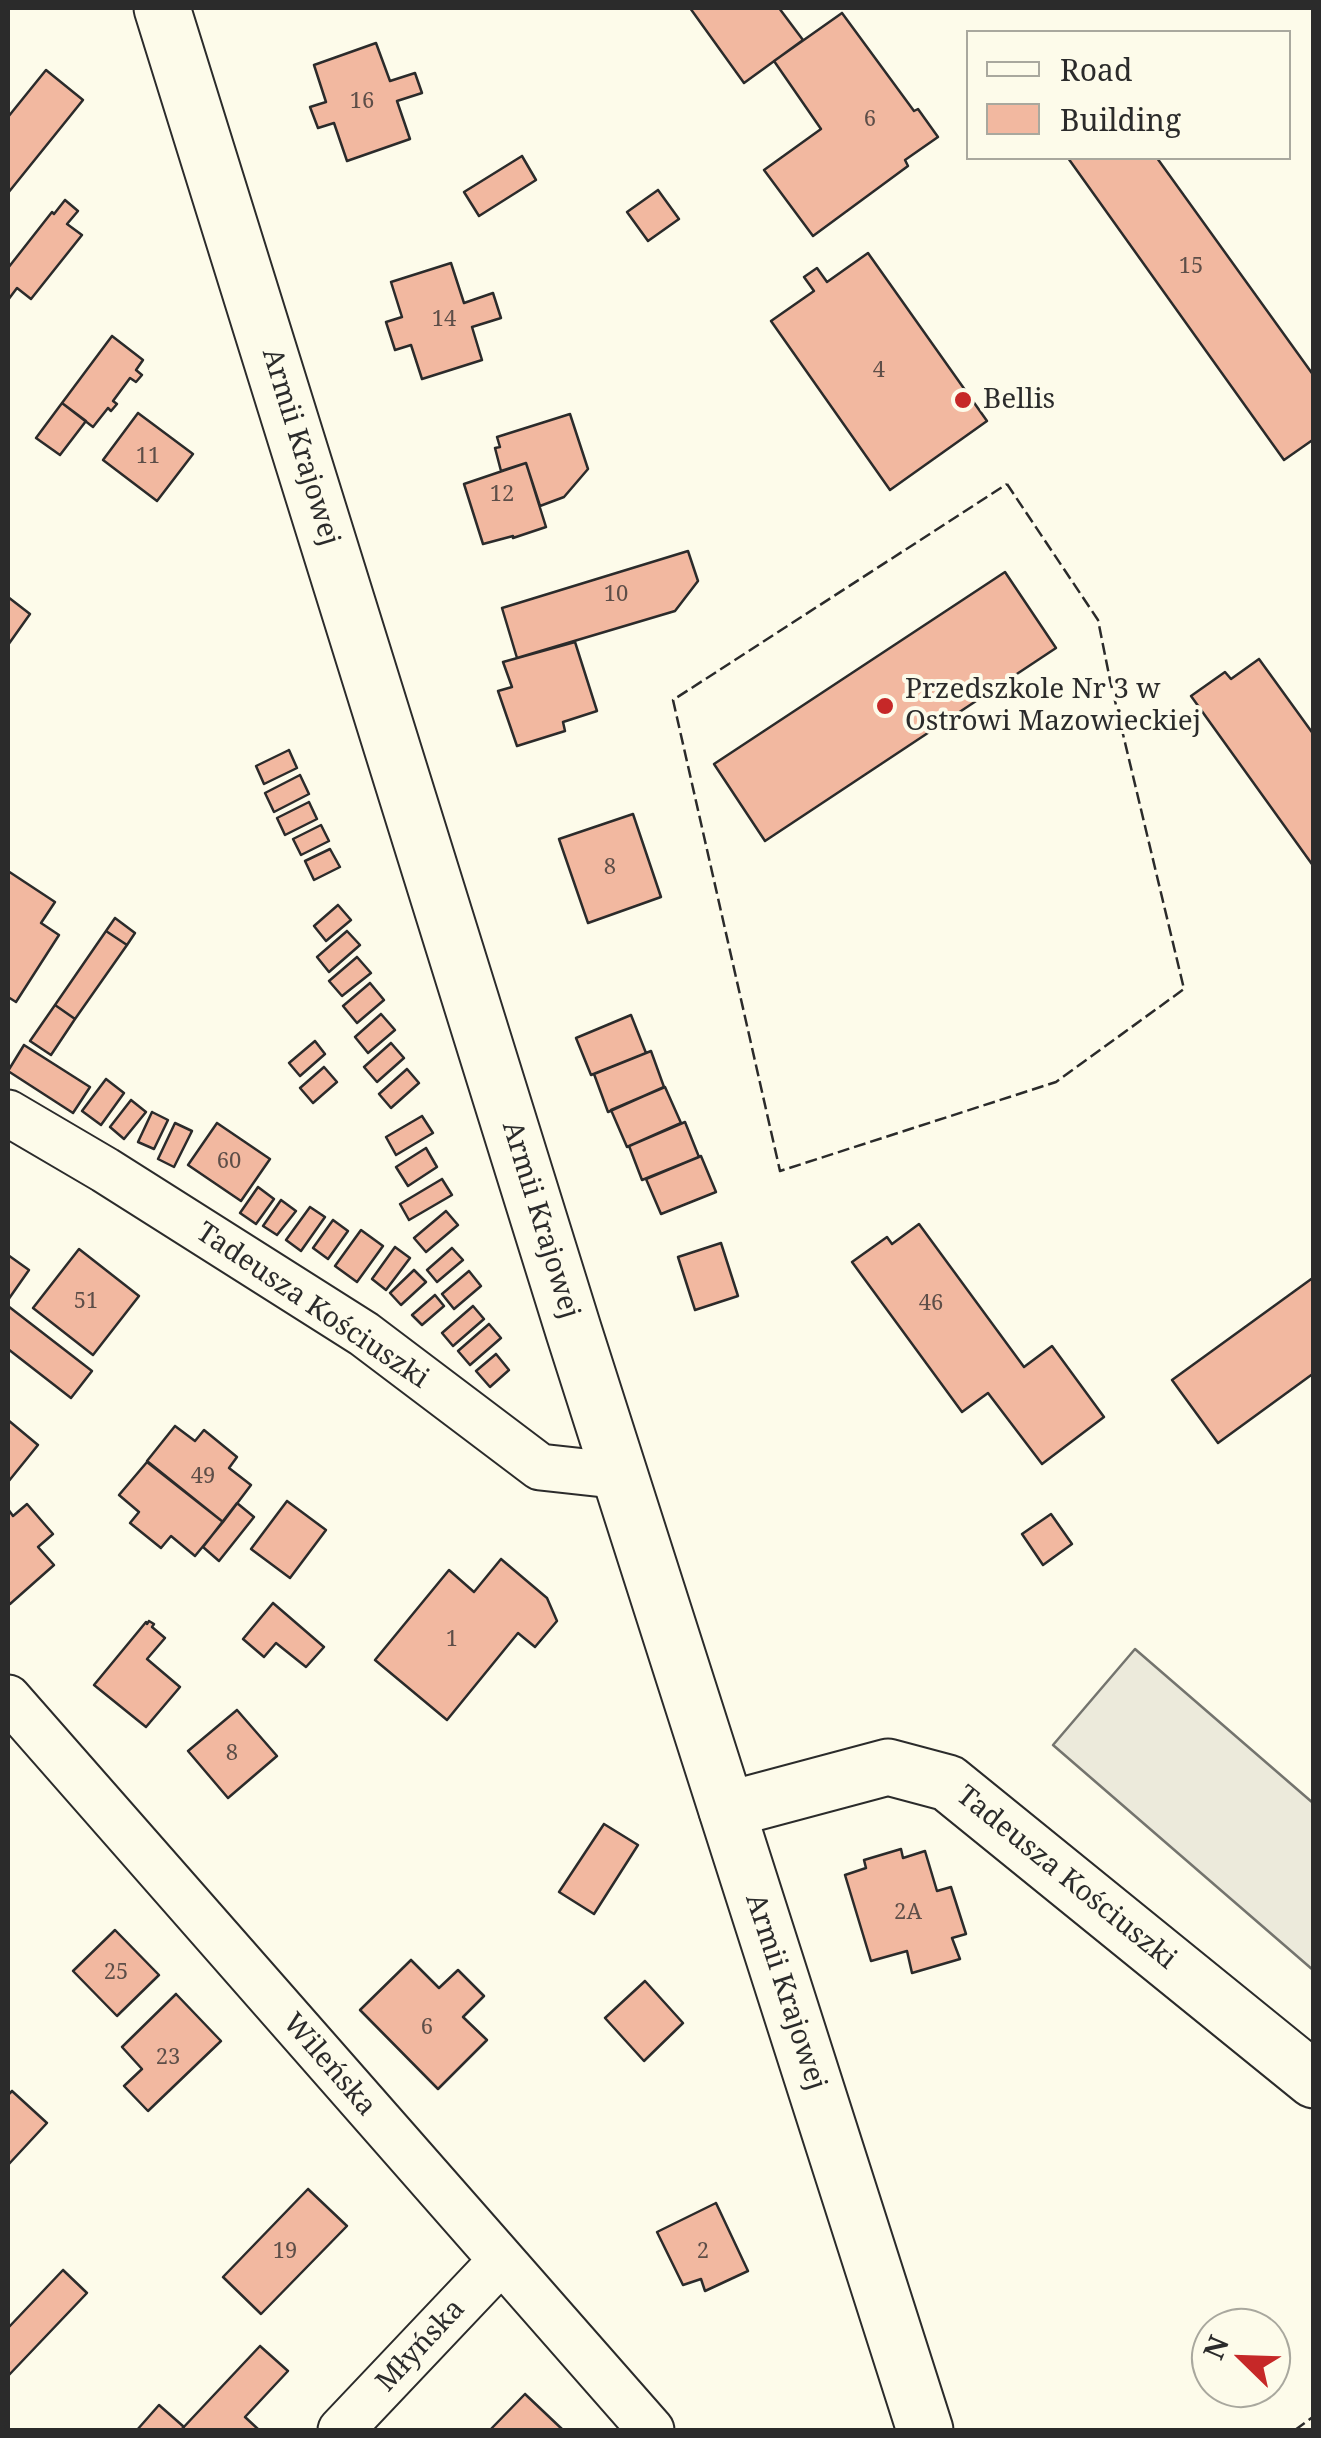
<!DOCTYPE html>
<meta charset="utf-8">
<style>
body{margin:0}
#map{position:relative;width:1321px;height:2438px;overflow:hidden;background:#fdfbea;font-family:"Noto Serif",serif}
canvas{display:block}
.frame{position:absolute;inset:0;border:10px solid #2b2b2b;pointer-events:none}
.legend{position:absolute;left:966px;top:30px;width:325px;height:130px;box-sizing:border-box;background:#fdfbea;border:2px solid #a9a89e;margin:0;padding:12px 18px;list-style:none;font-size:30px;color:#2b2b2b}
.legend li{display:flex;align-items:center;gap:20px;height:50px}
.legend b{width:50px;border:2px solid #a9a89e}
.north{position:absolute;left:1191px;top:2308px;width:100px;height:100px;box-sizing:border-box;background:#fdfbea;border:2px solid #a9a89e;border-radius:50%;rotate:293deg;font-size:28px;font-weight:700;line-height:40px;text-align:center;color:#2b2b2b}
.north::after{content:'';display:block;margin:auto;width:35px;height:45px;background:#c62828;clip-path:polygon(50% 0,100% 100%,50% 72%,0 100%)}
</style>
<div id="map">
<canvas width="1321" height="2438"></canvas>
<div class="frame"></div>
<ul class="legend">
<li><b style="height:12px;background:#fdfbea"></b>Road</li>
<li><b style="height:28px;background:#f2b8a0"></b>Building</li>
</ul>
<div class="north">N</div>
</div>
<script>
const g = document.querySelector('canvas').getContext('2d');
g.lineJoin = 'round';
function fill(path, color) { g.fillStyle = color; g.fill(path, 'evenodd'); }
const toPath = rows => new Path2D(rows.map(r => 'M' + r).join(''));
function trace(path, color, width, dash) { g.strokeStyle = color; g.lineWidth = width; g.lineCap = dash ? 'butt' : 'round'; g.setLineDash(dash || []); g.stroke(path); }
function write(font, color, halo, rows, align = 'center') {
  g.font = font + ' "Noto Serif",serif'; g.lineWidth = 8; g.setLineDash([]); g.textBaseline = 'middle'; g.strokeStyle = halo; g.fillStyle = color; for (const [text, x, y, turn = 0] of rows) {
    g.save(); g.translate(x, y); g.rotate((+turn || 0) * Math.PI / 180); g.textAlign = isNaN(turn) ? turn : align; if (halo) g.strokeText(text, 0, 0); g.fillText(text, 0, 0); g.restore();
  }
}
const parking = toPath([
 [1135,1649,1313,1803,1313,1970,1053,1745,1135,1649]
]);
fill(parking, '#eceadb');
trace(parking, '#74746e', 2.5);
const building = toPath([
 [690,8,779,8,803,40,744,83,690,8],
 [842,13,914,111,918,109,938,137,905,160,908,166,813,236,764,170,821,129,774,61,842,13],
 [376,43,390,81,415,73,422,93,397,101,410,139,347,161,334,123,318,128,310,107,326,102,314,65,376,43],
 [46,70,83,100,8,193,8,117,46,70],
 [522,156,536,180,479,216,464,192,522,156],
 [1068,158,1157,158,1314,376,1314,439,1284,460,1068,158],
 [658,190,679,219,648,241,627,212,658,190],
 [65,200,78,211,67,224,82,235,31,299,17,288,8,300,8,268,52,212,54,214,65,200],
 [868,253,987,421,890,490,771,321,814,291,804,277,817,268,827,282,868,253],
 [451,263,464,303,493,293,501,318,472,327,482,360,422,379,411,345,395,350,386,322,402,317,391,282,451,263],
 [112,336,143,360,136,370,142,375,136,382,130,378,113,401,117,404,111,411,108,408,93,427,62,403,112,336],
 [62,403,86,421,60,455,36,438,62,403],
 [138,413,193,454,157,501,103,460,138,413],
 [570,414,588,469,564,497,540,506,526,463,501,471,495,448,500,447,497,437,570,414],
 [526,463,546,527,513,538,513,536,483,544,464,484,526,463],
 [688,551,698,581,675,611,517,658,502,608,688,551],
 [1005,572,1056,648,765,841,714,764,1005,572],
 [8,597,30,614,8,645,8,597],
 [575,642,597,711,563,722,565,731,517,746,498,691,512,687,503,662,575,642],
 [1259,659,1314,735,1314,867,1191,696,1225,672,1231,679,1259,659],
 [289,750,297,768,264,784,256,766,289,750],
 [300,775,309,794,274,812,265,793,300,775],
 [309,802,317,819,285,835,277,818,309,802],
 [633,814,661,897,588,923,559,839,633,814],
 [321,825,329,841,301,855,293,839,321,825],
 [330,849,340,867,314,880,305,861,330,849],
 [8,871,55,902,41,923,59,935,16,1002,8,997,8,871],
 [338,905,351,920,326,941,314,926,338,905],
 [115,918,135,933,127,945,106,931,115,918],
 [106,931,127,945,75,1019,55,1005,106,931],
 [347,931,360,945,329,972,317,957,347,931],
 [357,957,371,973,342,996,329,981,357,957],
 [370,983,384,1000,357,1023,343,1006,370,983],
 [55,1005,75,1019,51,1055,30,1041,55,1005],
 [381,1014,395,1030,368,1053,355,1037,381,1014],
 [631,1015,646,1053,591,1075,576,1038,631,1015],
 [315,1041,325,1054,300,1076,289,1063,315,1041],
 [391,1043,404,1058,377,1082,364,1067,391,1043],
 [24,1045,90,1087,73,1113,8,1071,24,1045],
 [651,1051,664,1087,608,1112,594,1074,651,1051],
 [324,1067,337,1082,313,1103,300,1088,324,1067],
 [407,1069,419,1083,391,1108,379,1094,407,1069],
 [106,1079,124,1093,101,1125,82,1111,106,1079],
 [665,1087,681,1123,627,1147,611,1110,665,1087],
 [131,1100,146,1112,124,1139,110,1127,131,1100],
 [152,1112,168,1120,154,1149,138,1142,152,1112],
 [422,1116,433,1133,396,1155,386,1137,422,1116],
 [685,1122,699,1157,642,1180,629,1146,685,1122],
 [175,1123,192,1131,174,1167,158,1159,175,1123],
 [217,1123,270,1159,241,1201,188,1165,217,1123],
 [426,1148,437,1167,408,1186,396,1167,426,1148],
 [701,1156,716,1192,661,1214,646,1179,701,1156],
 [442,1179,452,1195,409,1220,400,1204,442,1179],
 [258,1187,274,1199,256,1224,240,1213,258,1187],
 [281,1200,296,1211,277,1235,263,1226,281,1200],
 [310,1207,325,1217,301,1251,286,1240,310,1207],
 [446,1211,458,1225,426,1252,414,1238,446,1211],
 [333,1220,348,1231,328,1259,313,1248,333,1220],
 [919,1224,1024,1367,1052,1346,1104,1417,1042,1464,988,1393,962,1412,852,1262,887,1237,892,1244,919,1224],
 [361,1230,383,1246,357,1282,335,1266,361,1230],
 [721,1243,738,1296,695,1310,678,1257,721,1243],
 [395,1247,410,1258,386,1290,372,1279,395,1247],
 [452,1248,463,1260,437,1282,427,1270,452,1248],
 [79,1249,139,1296,93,1355,33,1308,79,1249],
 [8,1255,29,1270,8,1300,8,1255],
 [414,1270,426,1282,401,1305,390,1293,414,1270],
 [469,1271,481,1286,454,1309,442,1294,469,1271],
 [1314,1277,1314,1373,1218,1443,1172,1380,1314,1277],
 [435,1295,444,1306,422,1325,412,1315,435,1295],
 [8,1306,92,1371,71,1398,8,1349,8,1306],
 [473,1306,484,1319,453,1346,442,1333,473,1306],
 [489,1324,501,1338,470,1365,458,1351,489,1324],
 [496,1354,509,1370,490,1387,476,1371,496,1354],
 [8,1420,38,1445,8,1482,8,1420],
 [175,1426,195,1441,204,1430,237,1457,229,1468,251,1485,223,1522,147,1461,175,1426],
 [147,1462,223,1522,195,1556,171,1536,161,1548,130,1523,139,1512,119,1495,147,1462],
 [287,1501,326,1530,290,1578,251,1549,287,1501],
 [237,1503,254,1517,219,1561,203,1547,237,1503],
 [27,1504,53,1534,38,1547,54,1565,10,1604,8,1601,8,1509,13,1516,27,1504],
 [1051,1514,1072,1544,1043,1565,1022,1534,1051,1514],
 [501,1559,547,1598,557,1621,535,1647,518,1633,447,1720,375,1660,449,1570,474,1592,501,1559],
 [273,1603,324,1647,306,1667,276,1643,264,1657,243,1639,273,1603],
 [149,1621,154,1624,152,1627,165,1638,147,1659,180,1687,146,1727,94,1685,146,1622,147,1624,149,1621],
 [237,1710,277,1756,228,1798,188,1751,237,1710],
 [604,1824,638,1845,594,1914,559,1892,604,1824],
 [901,1849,903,1858,925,1851,937,1891,951,1887,966,1934,952,1938,960,1959,912,1973,907,1951,871,1961,845,1875,866,1868,864,1860,901,1849],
 [115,1930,159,1975,117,2016,73,1971,115,1930],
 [411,1960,439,1988,458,1970,484,1996,463,2017,487,2040,438,2089,360,2010,411,1960],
 [645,1981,683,2023,644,2061,605,2018,645,1981],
 [176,1994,221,2041,148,2111,124,2086,142,2069,122,2047,176,1994],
 [12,2091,47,2123,8,2165,8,2095,12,2091],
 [308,2189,347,2226,261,2314,223,2277,308,2189],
 [716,2203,748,2271,705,2291,701,2279,683,2285,657,2232,716,2203],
 [63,2270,87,2293,8,2376,8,2328,63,2270],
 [260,2346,288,2371,245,2417,259,2430,181,2430,260,2346],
 [525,2394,563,2430,490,2430,525,2394],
 [159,2405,184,2427,181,2430,137,2430,159,2405]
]);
fill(building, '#f2b8a0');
trace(building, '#2b2b2b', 2.5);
const minor = toPath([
 [8,1113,105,1170,364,1334,540,1467,622,1476],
 [8,1698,651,2430],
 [341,2430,501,2261]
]);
const tertiary = toPath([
 [727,1810,888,1767,948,1783,1314,2080]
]);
const secondary = toPath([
 [162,8,574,1332,925,2430]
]);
trace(minor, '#2b2b2b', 49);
trace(tertiary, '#2b2b2b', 59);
trace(secondary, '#2b2b2b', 59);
trace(minor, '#fdfbea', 45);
trace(tertiary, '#fdfbea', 55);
trace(secondary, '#fdfbea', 55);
trace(toPath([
 [1007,484,1098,620,1110,680,1184,989,1056,1082,780,1171,673,700,1007,484],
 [1295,2430,1314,2416]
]), '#2b2b2b', 2.5, [12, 5]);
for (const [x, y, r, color] of [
 [963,400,10,"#c62828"],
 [885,706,10,"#c62828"]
]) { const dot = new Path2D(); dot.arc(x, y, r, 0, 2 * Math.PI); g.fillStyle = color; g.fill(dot); trace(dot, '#fdfbea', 4); }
write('22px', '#5d4e48', null, [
 ["16",362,102],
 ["6",870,120],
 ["15",1191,267],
 ["14",444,320],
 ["4",879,371],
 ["11",148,457],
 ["12",502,495],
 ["10",616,595],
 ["8",610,868],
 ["60",229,1162],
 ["51",86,1302],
 ["46",931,1304],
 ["49",203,1477],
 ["1",452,1640],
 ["8",232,1754],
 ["2A",908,1913],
 ["25",116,1973],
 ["6",427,2028],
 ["23",168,2058],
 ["19",285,2252],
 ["2",703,2252]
]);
write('28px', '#2b2b2b', '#fdfbea', [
 ["Bellis",983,400],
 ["Przedszkole Nr 3 w",905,690],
 ["Ostrowi Mazowieckiej",905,722]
], 'left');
write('28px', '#2b2b2b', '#fdfbea', [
 ["Armii Krajowej",300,447,73],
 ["Armii Krajowej",540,1220,73],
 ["Tadeusza Kościuszki",312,1306,34],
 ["Tadeusza Kościuszki",1066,1878,39],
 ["Armii Krajowej",785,1992,72],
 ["Wileńska",329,2065,49],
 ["Młyńska",421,2346,-47]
]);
</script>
